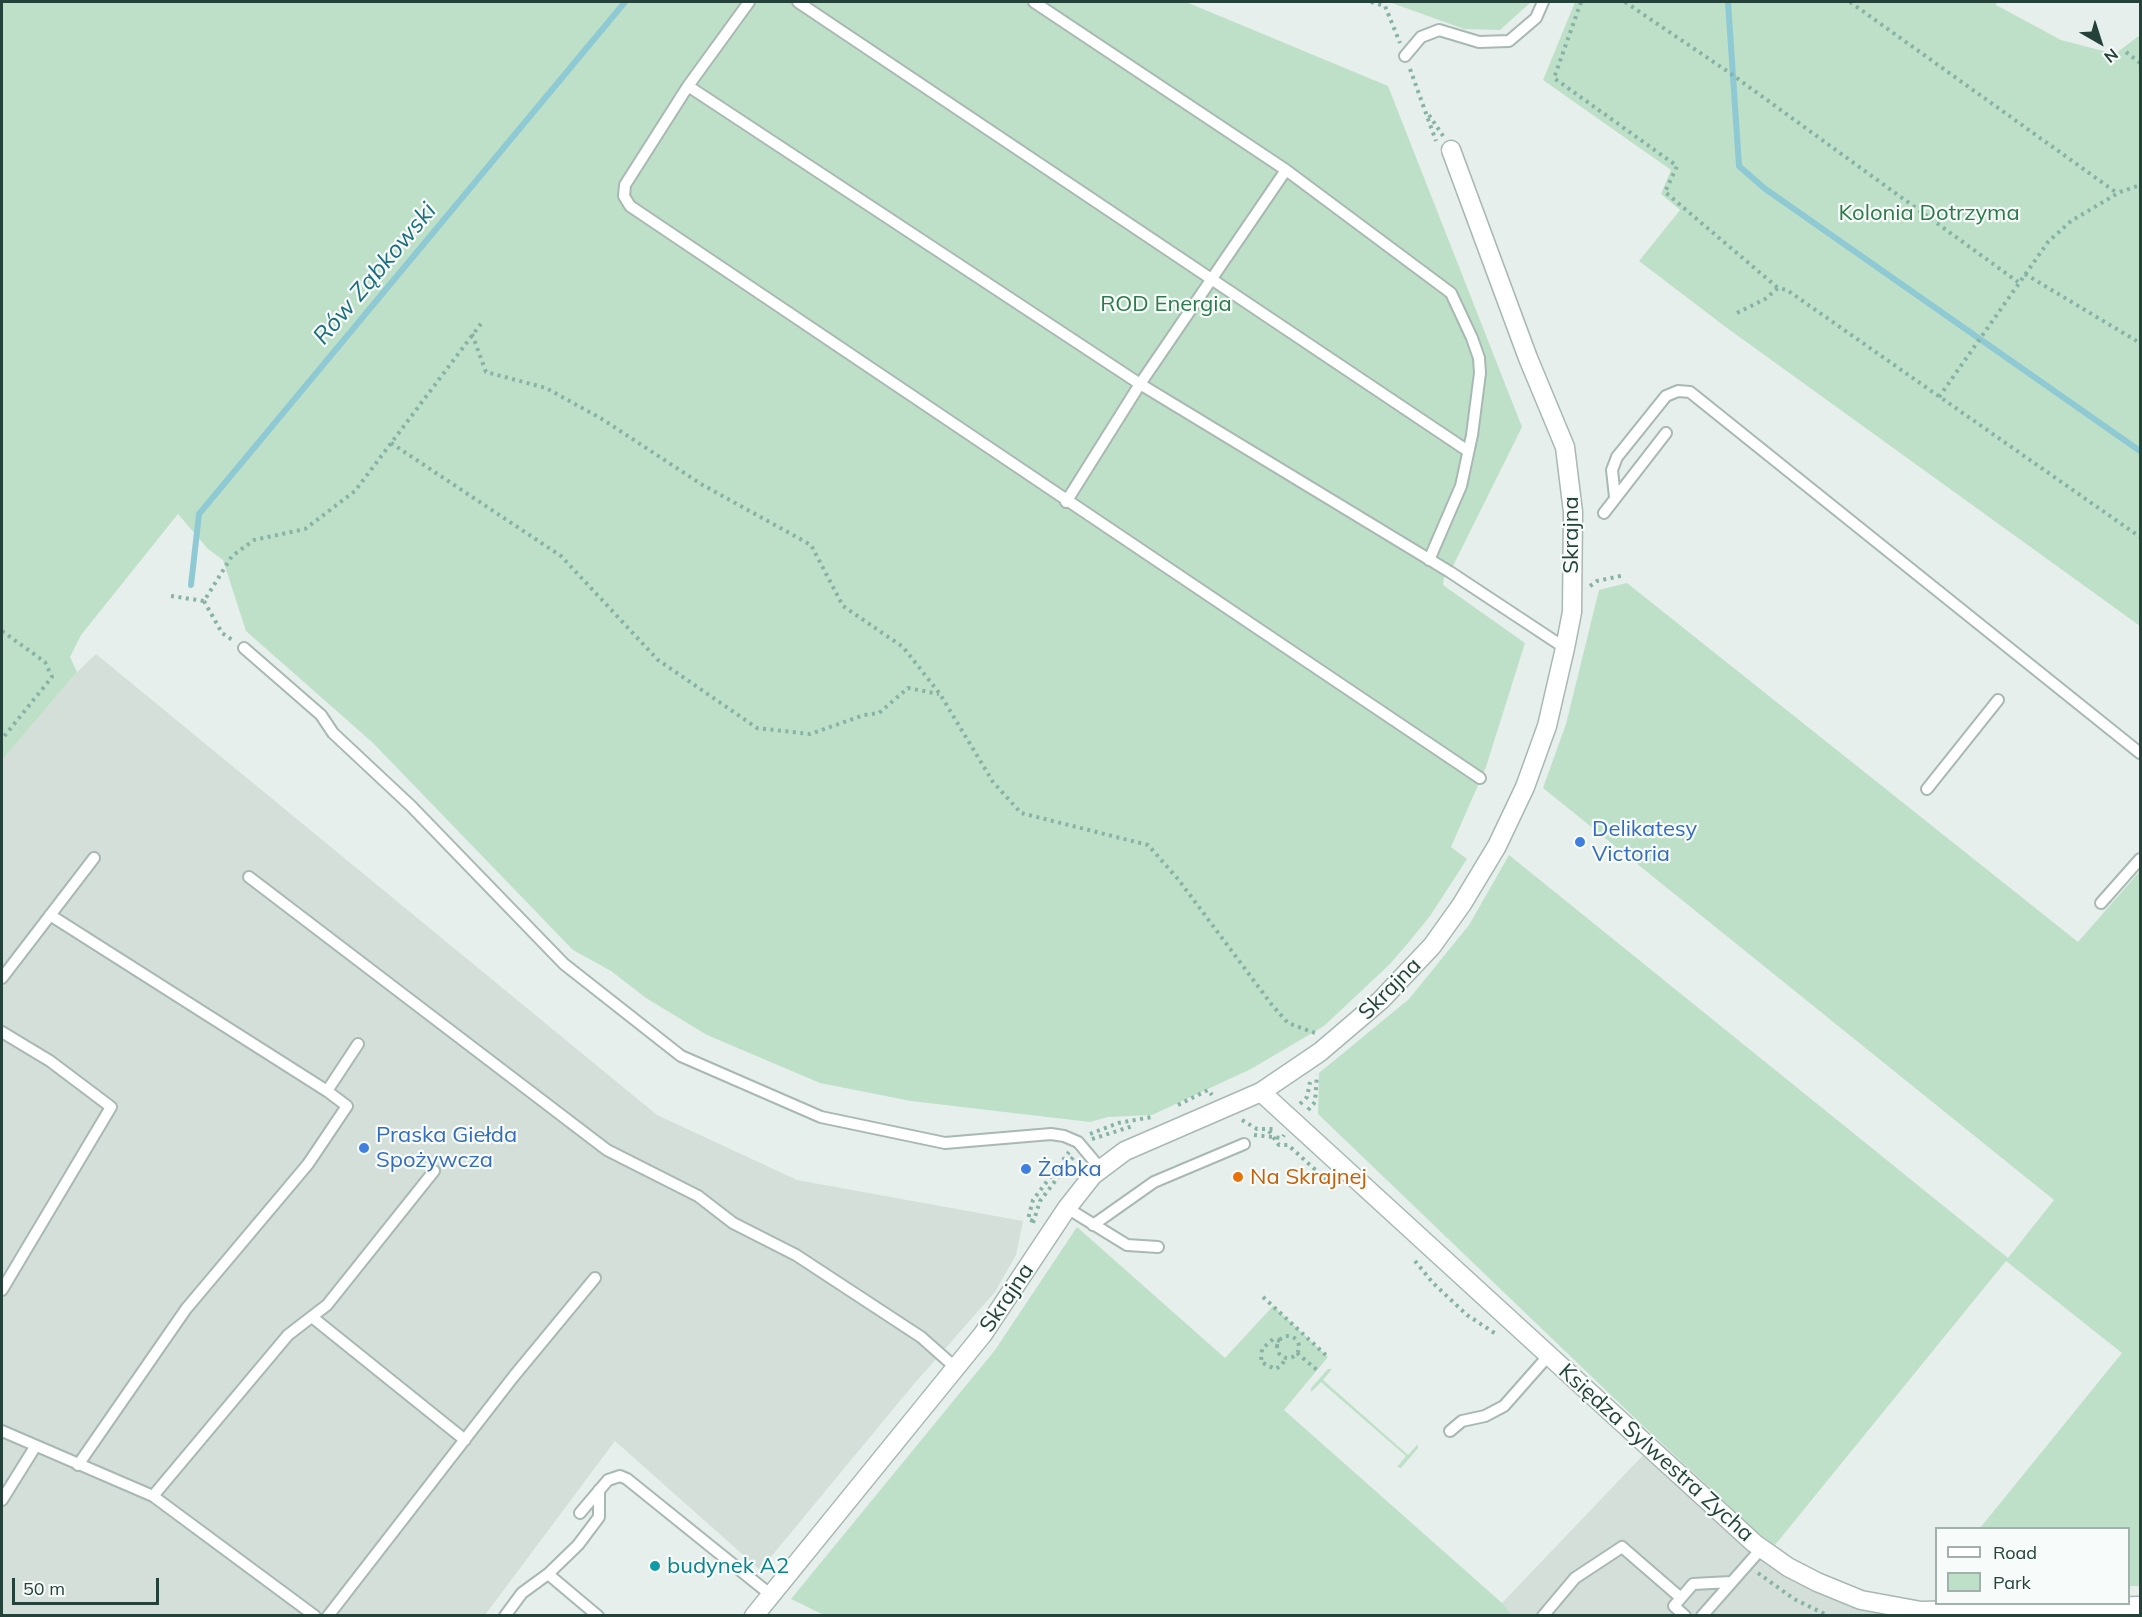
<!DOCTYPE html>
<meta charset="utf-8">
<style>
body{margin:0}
#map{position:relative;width:2142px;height:1617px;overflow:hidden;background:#e6efeb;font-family:Mulish,sans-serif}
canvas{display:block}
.frame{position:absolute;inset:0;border:3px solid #24423a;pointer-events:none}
.legend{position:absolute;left:1935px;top:1527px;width:195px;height:78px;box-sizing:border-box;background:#f7fbf9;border:2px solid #a3b1ad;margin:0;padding:8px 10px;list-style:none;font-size:18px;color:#24423a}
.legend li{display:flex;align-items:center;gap:12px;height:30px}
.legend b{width:30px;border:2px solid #a3b1ad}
.north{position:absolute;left:2070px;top:12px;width:60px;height:60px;-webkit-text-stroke:4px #f7fbf9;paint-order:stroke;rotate:141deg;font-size:16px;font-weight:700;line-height:24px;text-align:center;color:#24423a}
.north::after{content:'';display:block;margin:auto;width:21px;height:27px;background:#24423a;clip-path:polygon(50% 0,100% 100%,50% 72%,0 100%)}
.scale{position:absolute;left:12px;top:1578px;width:147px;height:27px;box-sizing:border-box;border:3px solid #24423a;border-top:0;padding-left:8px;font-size:18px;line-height:21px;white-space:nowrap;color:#24423a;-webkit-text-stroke:4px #f7fbf9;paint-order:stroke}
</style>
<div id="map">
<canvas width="2142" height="1617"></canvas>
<div class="frame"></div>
<ul class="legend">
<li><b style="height:8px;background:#fff"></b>Road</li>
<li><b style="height:16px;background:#bfe0c8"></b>Park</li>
</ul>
<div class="north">N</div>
<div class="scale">50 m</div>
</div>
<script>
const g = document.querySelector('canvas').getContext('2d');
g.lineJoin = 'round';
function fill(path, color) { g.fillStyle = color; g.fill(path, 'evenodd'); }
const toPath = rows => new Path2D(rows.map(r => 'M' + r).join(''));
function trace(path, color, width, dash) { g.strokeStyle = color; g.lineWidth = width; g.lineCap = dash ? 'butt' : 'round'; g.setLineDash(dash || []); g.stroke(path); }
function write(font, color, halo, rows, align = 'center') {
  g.font = font + ' Mulish,sans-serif'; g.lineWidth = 4.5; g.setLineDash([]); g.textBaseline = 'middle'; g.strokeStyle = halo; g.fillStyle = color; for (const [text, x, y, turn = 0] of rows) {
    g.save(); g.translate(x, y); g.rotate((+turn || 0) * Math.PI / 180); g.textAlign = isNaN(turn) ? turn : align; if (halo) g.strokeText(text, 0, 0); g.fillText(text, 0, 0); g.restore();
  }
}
fill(toPath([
 [96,654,657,1115,797,1180,1023,1221,1016,1255,995,1292,914,1384,760,1570,615,1441,485,1615,2,1616,2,760,77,672],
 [1648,1450,1760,1552,1909,1616,1512,1616,1502,1603]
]), '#d4dfda');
fill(toPath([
 [2,2,1186,2,1388,86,1522,427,1450,572,1444,577,1443,585,1525,643,1486,767,1451,847,1467,859,1430,916,1408,943,1390,964,1324,1026,1251,1069,1152,1115,1108,1117,1090,1122,911,1101,820,1083,707,1035,646,998,611,971,573,950,373,743,246,631,223,560,208,549,178,514,81,635,70,657,77,672,2,760],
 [1389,2,1531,2,1500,30,1464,29],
 [1575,2,1997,2,1996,5,2061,40,2115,54,2140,35,2140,626,1727,328,1639,261,1680,210,1661,194,1671,170,1543,80],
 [1627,583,2078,942,2140,871,2140,1586,2129,1586,2128,1528,1980,1528,2122,1353,2006,1261,1775,1545,1757,1532,1640,1423,1318,1114,1319,1073,1409,999,1469,925,1509,855,2008,1258,2054,1200,1543,788,1566,724,1599,590],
 [1077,1227,1225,1358,1273,1306,1328,1357,1284,1410,1502,1603,1512,1615,826,1616,791,1599,995,1350],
 [1328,1369,1332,1369,1323,1380,1408,1455,1418,1444,1418,1448,1401,1468,1397,1467,1406,1456,1321,1382,1311,1392,1311,1388]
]), '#bfe0c8');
trace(toPath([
 [1728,2,1739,166,1764,188,2140,451],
 [191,585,199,514,625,2]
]), '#8ec9d4', 6);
const service = toPath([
 [749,2,688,86,625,185,624,196,630,206,1480,778],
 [798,2,1468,451],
 [1034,2,1286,170,1451,293,1472,338,1479,358,1480,373,1472,435,1461,486,1429,560],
 [1405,56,1421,37,1439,30,1479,42,1509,41,1536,18,1543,2],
 [688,86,1140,384,1450,572,1565,648],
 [1615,497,1612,470,1617,457,1666,396,1678,391,1690,392,2140,753],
 [1066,502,1140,384,1286,170],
 [1604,513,1666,433],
 [244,648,321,715,333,733,411,806,564,964,681,1056,821,1117,945,1143,1051,1134,1064,1136,1078,1142,1100,1168],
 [1927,789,1998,700],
 [249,877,607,1150,698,1196,733,1223,796,1255,921,1337,956,1368],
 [2101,903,2140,859],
 [50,915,327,1091,358,1044],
 [2,978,94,858],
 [2,1032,50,1061,111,1107,2,1290],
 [1067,1208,1127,1245,1158,1247],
 [1093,1225,1154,1182,1244,1144],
 [312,1317,465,1440],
 [2,1431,153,1496,288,1335,327,1305,434,1171],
 [1450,1431,1462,1421,1485,1416,1504,1406,1549,1355],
 [78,1465,186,1309,308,1164,347,1106,327,1091],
 [153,1496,315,1616],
 [2,1500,35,1447],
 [580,1513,608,1480,620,1476,627,1479,771,1595],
 [328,1616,514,1376,595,1278],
 [505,1616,522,1593,548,1574],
 [598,1616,548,1574,578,1545,599,1517,599,1490],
 [1543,1616,1575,1578,1622,1547,1681,1598],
 [1685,1616,1674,1606,1693,1584,1731,1582],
 [1702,1616,1761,1549]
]);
const minor = toPath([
 [1261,1092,1320,1052,1381,1000,1432,946,1462,904,1497,846,1525,787,1547,726,1565,648,1572,612,1573,512,1565,447,1528,358,1451,150]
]);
const tertiary = toPath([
 [754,1616,983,1334,1067,1208,1093,1175,1125,1151,1261,1092,1754,1543,1788,1567,1817,1582,1861,1600,1921,1611,2140,1606]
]);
trace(service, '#a8b8b2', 14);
trace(minor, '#a8b8b2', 21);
trace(tertiary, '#a8b8b2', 21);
trace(toPath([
 [1371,2,1385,6,1400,43],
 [1581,2,1554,78,1677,166,1665,192,1778,288],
 [1625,2,1727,71,2018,282],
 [1850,2,2117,193],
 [2126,52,2140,63],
 [1410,69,1436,141],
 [1429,115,1443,136],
 [2025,274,2140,343],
 [1737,313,1765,299,1778,288,1787,290,2140,537],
 [472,334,486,372,546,388,602,419,701,484,811,545,843,606,903,647,940,694,993,782,1021,813,1148,845,1178,879,1272,1005,1288,1023,1315,1033],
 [1939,397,2048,242,2071,221,2120,192,2140,185],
 [391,443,561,556,658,660,757,728,810,734,864,715,879,713,908,688,939,694],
 [1590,586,1597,581,1625,575],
 [171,596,204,601,232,556,254,540,305,529,355,491,483,321],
 [204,601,222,633,234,641],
 [2,631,45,662,52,677,2,739],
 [1300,1104,1307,1097,1310,1082],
 [1178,1105,1208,1090,1212,1095],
 [1308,1110,1315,1102,1317,1075],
 [1242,1120,1257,1129,1277,1129],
 [1269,1131,1279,1145,1288,1145,1330,1183],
 [1090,1134,1118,1123,1152,1117],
 [1254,1135,1282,1138,1284,1135],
 [1092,1139,1133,1126],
 [1033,1221,1028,1219,1033,1200,1069,1152],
 [1033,1223,1040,1201,1074,1156],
 [1415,1261,1433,1283,1467,1315,1496,1334],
 [1263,1297,1328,1357],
 '1277 1347a11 11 0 1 1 22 0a11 11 0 1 1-22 0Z',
 [1280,1341,1273,1339,1262,1349,1261,1362,1275,1369,1281,1366,1286,1358],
 [1297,1353,1317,1370],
 [1758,1573,1794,1599,1829,1616]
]), '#86b3a5', 4, [3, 4.5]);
trace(service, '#fff', 10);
trace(minor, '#fff', 18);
trace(tertiary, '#fff', 18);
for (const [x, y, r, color] of [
 [1580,842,6,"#3f7fe0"],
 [364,1148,6,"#3f7fe0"],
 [1026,1169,6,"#3f7fe0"],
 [1238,1177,6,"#e8710a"],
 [655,1566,6,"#0f9aa8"]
]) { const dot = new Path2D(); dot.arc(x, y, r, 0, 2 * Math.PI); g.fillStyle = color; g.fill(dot); trace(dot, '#f7fbf9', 2); }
write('22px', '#2d7a4b', '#f7fbf9', [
 ["Kolonia Dotrzyma",1929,213],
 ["ROD Energia",1166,304]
]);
write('22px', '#24423a', '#f7fbf9', [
 ["Skrajna",1571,535,-90],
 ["Skrajna",1390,989,-45],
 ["Skrajna",1007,1298,-56],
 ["Księdza Sylwestra Zycha",1656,1453,42]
]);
write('22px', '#366cbe', '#f7fbf9', [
 ["Delikatesy",1592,829],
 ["Victoria",1592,854],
 ["Praska Giełda",376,1135],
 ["Spożywcza",376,1160],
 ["Żabka",1038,1169]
], 'left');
write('22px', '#c56008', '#f7fbf9', [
 ["Na Skrajnej",1250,1177]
], 'left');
write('22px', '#0d838f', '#f7fbf9', [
 ["budynek A2",667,1566]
], 'left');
write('italic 24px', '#1c6f80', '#f7fbf9', [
 ["Rów Ząbkowski",375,274,-50]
]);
</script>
